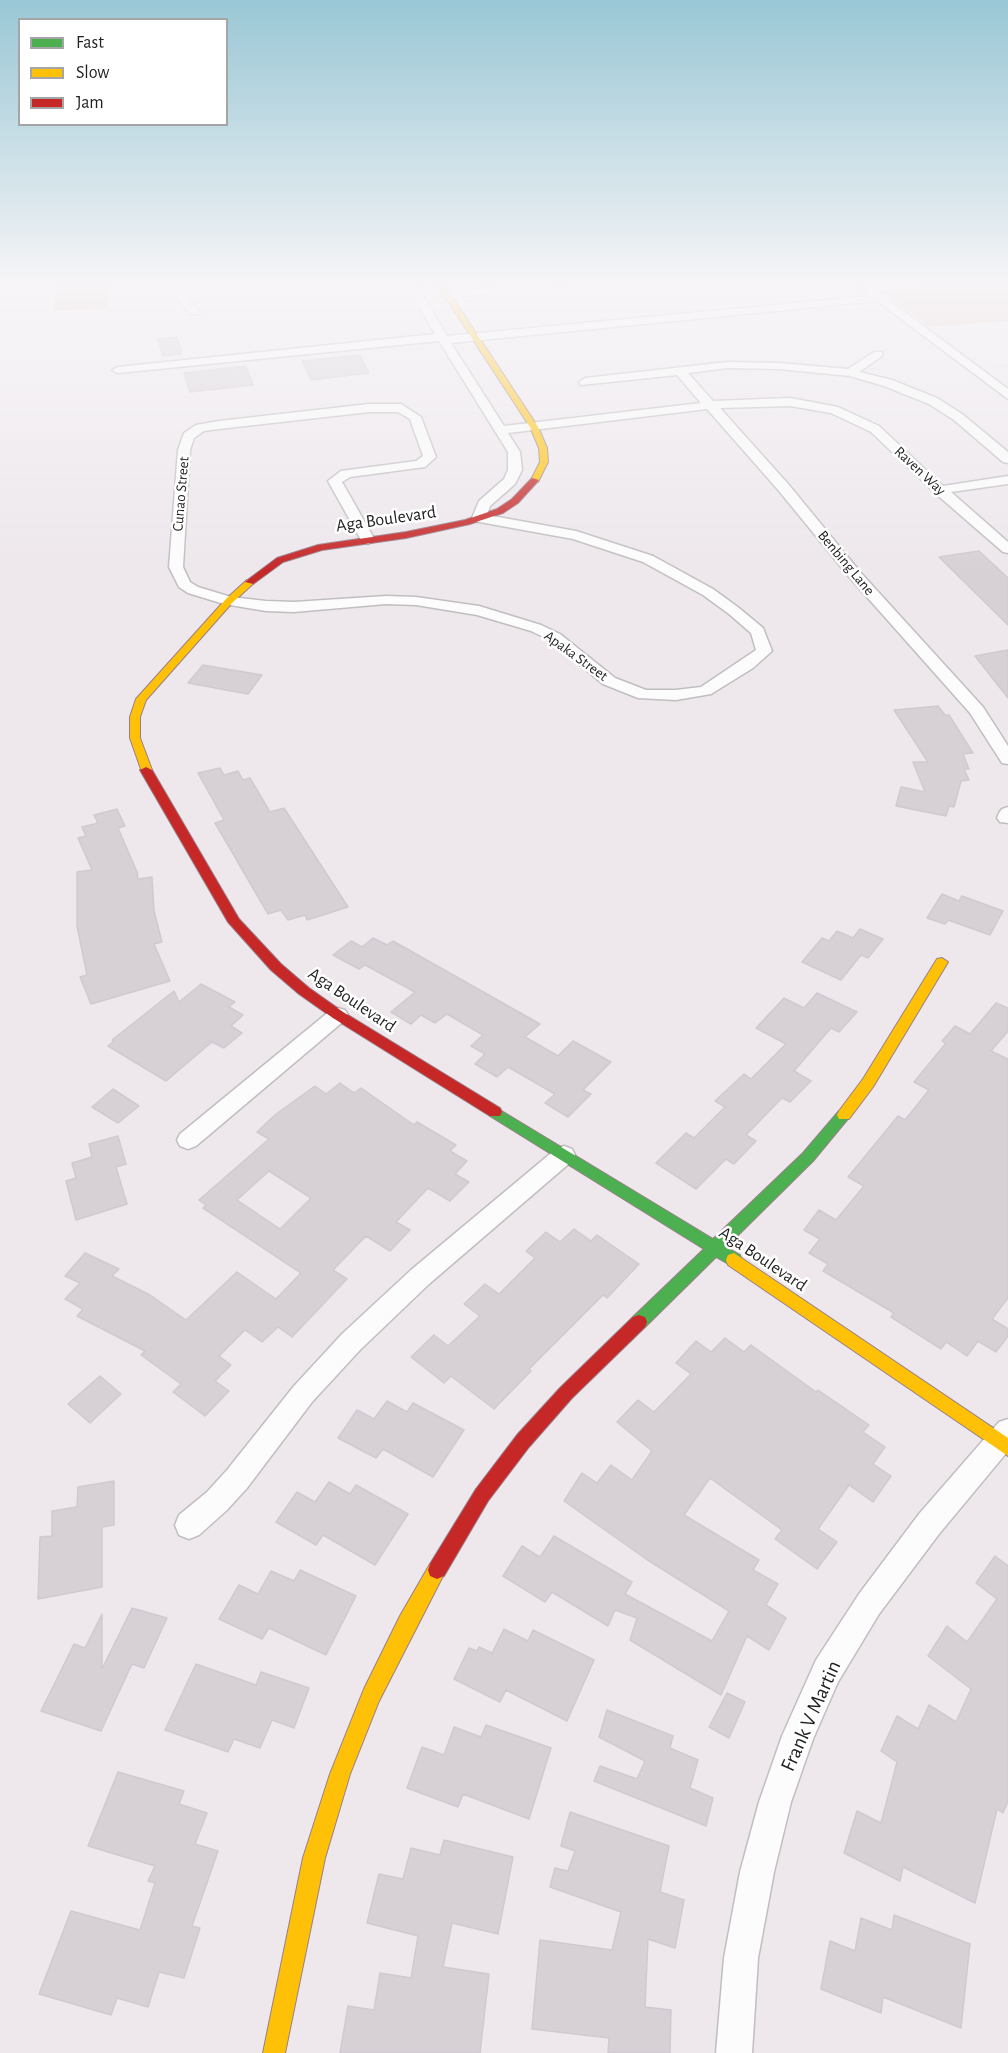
<!DOCTYPE html>
<style>
body{margin:0}
#map{position:relative;width:1008px;height:2053px;overflow:hidden;background:#eee8ed;font-family:"Alegreya Sans",sans-serif}
canvas{display:block}
.legend{position:absolute;left:18px;top:18px;width:210px;height:108px;box-sizing:border-box;background:#fff;border:2px solid #a5a5a5;margin:0;padding:8px 10px;list-style:none;font-size:18px;color:#1f1f1f}
.legend li{display:flex;align-items:center;gap:12px;height:30px}
.legend b{width:30px;border:2px solid #a5a5a5}
</style>
<div id="map">
<canvas width="1008" height="2053"></canvas>
<ul class="legend">
<li><b style="height:8px;background:#4caf50"></b>Fast</li>
<li><b style="height:8px;background:#ffc107"></b>Slow</li>
<li><b style="height:8px;background:#c62828"></b>Jam</li>
</ul>
</div>
<script>
const g = document.querySelector('canvas').getContext('2d');
g.lineJoin = 'round';
function fill(path, color) { g.fillStyle = color; g.fill(path, 'evenodd'); }
const toPath = rows => new Path2D(rows.map(r => 'M' + r).join(''));
function trace(path, color, width, dash) { g.strokeStyle = color; g.lineWidth = width; g.lineCap = dash ? 'butt' : 'round'; g.setLineDash(dash || []); g.stroke(path); }
function write(font, color, halo, rows, align = 'center') {
  g.font = font + ' "Alegreya Sans",sans-serif'; g.lineWidth = 5; g.setLineDash([]); g.textBaseline = 'middle'; g.strokeStyle = halo; g.fillStyle = color; for (const [text, x, y, turn = 0] of rows) {
    g.save(); g.translate(x, y); g.rotate((+turn || 0) * Math.PI / 180); g.textAlign = isNaN(turn) ? turn : align; if (halo) g.strokeText(text, 0, 0); g.fillText(text, 0, 0); g.restore();
  }
}
fill(toPath([
 [89,283,119,283,110,284,108,309,53,311,55,286],
 [952,283,1008,283,1008,321,930,327,881,291]
]), '#e0c3bd');
const building = toPath([
 [177,337,182,354,163,356,158,339,177,337],
 [360,355,369,373,311,380,302,361,360,355],
 [246,366,253,385,190,392,184,373,246,366],
 [979,551,1008,578,1008,625,939,557,979,551],
 [1008,650,1008,698,975,656,1008,650],
 [203,665,262,675,248,694,188,683,203,665],
 [938,706,945,715,949,715,973,753,963,754,969,769,964,769,969,780,961,781,954,807,949,806,946,816,896,806,901,787,925,792,913,762,928,762,894,710,938,706],
 [220,768,224,775,238,771,243,780,250,778,270,812,284,808,348,907,307,920,305,915,288,920,281,910,268,914,215,823,224,820,198,773,220,768],
 [117,809,125,826,118,828,137,872,138,879,152,877,154,911,162,942,154,944,170,981,91,1004,80,977,87,975,77,926,77,872,92,870,78,838,86,836,82,827,98,823,94,815,117,809],
 [942,894,959,901,962,896,1003,911,990,935,948,920,945,924,927,918,942,894],
 [860,929,883,939,868,958,861,955,841,980,802,962,822,938,829,941,837,931,853,938,860,929],
 [373,938,387,945,393,941,540,1024,525,1037,558,1056,573,1041,611,1062,583,1090,591,1094,568,1117,545,1103,555,1094,508,1067,497,1077,475,1064,485,1054,471,1046,483,1035,447,1014,435,1023,421,1015,411,1024,391,1012,415,992,365,965,359,969,333,955,351,941,362,947,373,938],
 [201,984,235,1002,229,1007,243,1015,231,1026,242,1033,224,1048,212,1042,166,1081,108,1046,114,1041,112,1040,174,991,179,1002,201,984],
 [817,993,857,1012,839,1032,831,1028,794,1071,811,1081,790,1102,782,1098,746,1135,756,1141,734,1164,726,1159,696,1189,656,1163,686,1133,694,1138,725,1107,715,1101,744,1074,751,1079,786,1044,756,1028,784,998,804,1008,817,993],
 [996,1003,1008,1008,1008,1031,991,1051,1008,1059,1008,1298,992,1319,1008,1329,1008,1336,996,1352,978,1341,967,1356,946,1342,941,1349,891,1317,894,1313,823,1271,828,1264,809,1253,820,1239,804,1230,819,1210,836,1220,864,1186,848,1177,898,1116,905,1120,929,1090,914,1082,946,1043,942,1041,955,1026,970,1034,996,1003],
 [340,1083,354,1093,361,1088,414,1125,417,1122,456,1145,450,1151,467,1161,455,1174,469,1182,450,1201,428,1188,396,1222,410,1230,390,1251,366,1236,333,1270,347,1279,292,1337,278,1327,262,1342,245,1330,219,1356,231,1365,215,1381,229,1391,205,1416,173,1392,181,1384,141,1355,145,1351,77,1316,83,1309,65,1299,80,1283,65,1276,85,1253,119,1269,112,1276,150,1295,186,1320,237,1272,276,1299,301,1273,203,1208,206,1205,199,1200,269,1139,257,1132,276,1114,315,1086,326,1094,340,1083],
 [269,1171,311,1198,280,1229,237,1200,269,1171],
 [113,1089,139,1106,118,1123,92,1107,113,1089],
 [118,1136,126,1164,116,1167,127,1204,76,1220,66,1181,76,1178,72,1163,92,1157,89,1144,118,1136],
 [574,1229,591,1241,597,1235,639,1264,607,1298,603,1295,529,1369,531,1371,494,1409,451,1376,444,1383,411,1357,434,1335,448,1346,480,1316,464,1304,485,1284,499,1294,535,1258,526,1251,546,1232,560,1242,574,1229],
 [725,1338,744,1352,751,1345,816,1392,818,1390,869,1425,863,1432,885,1447,873,1464,891,1476,873,1502,849,1485,818,1529,837,1542,817,1569,775,1539,782,1530,710,1478,684,1515,759,1560,753,1570,778,1584,766,1605,786,1618,769,1650,747,1636,721,1695,630,1640,637,1618,615,1610,608,1626,552,1592,545,1602,503,1576,522,1546,540,1557,554,1536,632,1582,625,1594,712,1641,729,1611,646,1559,564,1501,582,1473,597,1483,611,1465,632,1480,652,1451,617,1422,638,1400,654,1412,691,1374,676,1363,696,1341,711,1352,725,1338],
 [100,1376,121,1394,90,1423,68,1404,100,1376],
 [387,1401,407,1412,413,1403,464,1430,433,1477,383,1449,376,1458,338,1438,357,1410,374,1419,387,1401],
 [114,1481,114,1525,102,1527,102,1587,38,1599,40,1537,52,1536,52,1511,77,1507,78,1487,114,1481],
 [329,1482,350,1494,356,1485,408,1514,375,1565,323,1535,316,1545,276,1522,297,1492,315,1502,329,1482],
 [995,1556,1008,1566,1008,1801,1003,1813,997,1809,975,1903,903,1867,900,1881,844,1853,857,1811,881,1823,897,1762,881,1751,897,1716,918,1729,929,1705,956,1722,971,1689,928,1656,947,1626,967,1642,997,1599,976,1583,995,1556],
 [300,1570,356,1596,326,1655,269,1628,262,1639,219,1619,239,1585,258,1594,271,1571,294,1581,300,1570],
 [132,1608,167,1618,144,1668,132,1664,101,1731,41,1711,74,1644,85,1648,102,1614,102,1669,132,1608],
 [504,1629,528,1641,533,1630,594,1660,567,1721,506,1690,500,1702,454,1679,469,1648,477,1651,479,1647,492,1653,504,1629],
 [196,1664,256,1685,261,1672,309,1688,294,1728,272,1720,260,1748,234,1739,228,1752,165,1730,196,1664],
 [727,1693,745,1702,729,1738,709,1727,727,1693],
 [607,1710,673,1736,670,1748,698,1760,690,1788,713,1798,706,1826,594,1781,600,1766,637,1779,645,1761,599,1737,607,1710],
 [486,1725,551,1748,529,1819,463,1794,458,1807,407,1788,422,1747,444,1755,454,1727,481,1737,486,1725],
 [118,1772,184,1791,179,1804,207,1813,195,1844,218,1851,192,1926,200,1928,184,1978,159,1972,148,2007,117,1998,111,2015,39,1994,71,1911,140,1930,155,1883,148,1881,155,1866,88,1846,118,1772],
 [570,1812,669,1846,660,1892,684,1900,675,1948,648,1939,645,2007,671,2010,670,2053,608,2053,609,2038,532,2029,540,1940,612,1950,621,1912,550,1887,555,1868,568,1871,575,1851,561,1846,570,1812],
 [444,1840,513,1857,498,1934,452,1923,443,1967,489,1974,480,2053,340,2053,348,2006,374,2010,380,1973,411,1978,418,1936,367,1923,379,1874,403,1879,411,1848,440,1855,444,1840],
 [894,1915,970,1944,961,2028,883,1997,881,2013,821,1989,830,1941,855,1951,861,1918,892,1930,894,1915]
]);
fill(building, '#d7d1d6');
trace(building, '#d1c9d1', 1.5);
const street = toPath([
 [184,283,196,283,186,296,199,310,199,314,191,314,175,296,184,283],
 [406,283,416,283,447,336,869,296,854,283,866,283,1008,389,1008,399,877,301,451,343,504,426,701,403,677,375,581,385,579,382,585,378,728,362,779,363,848,369,874,352,882,352,882,356,859,372,892,380,937,398,962,414,1008,452,1008,463,1003,462,954,420,929,404,884,386,850,376,779,369,728,368,688,373,713,401,790,398,838,407,879,426,943,486,1008,476,1008,484,951,492,1008,542,1008,553,1003,552,935,493,871,432,831,413,790,406,720,408,789,485,861,573,983,707,1008,746,1008,764,1002,763,970,713,851,579,779,491,707,409,508,433,520,452,522,470,515,484,490,506,487,515,576,531,653,556,713,589,739,608,763,628,772,651,753,668,711,694,676,700,638,698,603,684,550,640,531,631,477,615,416,605,386,604,294,612,266,611,224,604,188,593,179,587,169,567,178,450,184,433,196,425,219,421,369,404,401,404,421,417,436,457,425,467,350,477,342,482,375,540,368,544,361,540,328,481,341,471,416,461,423,456,410,419,398,412,369,412,219,429,204,431,194,438,190,450,183,567,190,582,198,587,231,597,266,601,294,602,386,596,416,597,479,606,541,625,560,634,615,678,646,690,676,690,701,687,756,650,751,633,729,614,703,595,643,562,573,539,474,521,472,518,479,501,504,479,508,470,508,452,439,341,118,373,112,370,118,367,435,334,406,283],
 [532,283,572,283,567,286,447,298,442,295,447,292,532,283],
 [1008,807,1008,823,1000,822,997,818,999,813,1002,809,1008,807],
 [338,1008,345,1010,348,1015,345,1020,196,1146,188,1149,180,1146,177,1140,180,1134,331,1010,338,1008],
 [564,1146,572,1149,575,1155,572,1161,429,1284,360,1350,312,1402,247,1488,227,1510,199,1535,189,1539,179,1535,175,1525,179,1515,207,1492,227,1470,294,1386,342,1334,411,1270,556,1149,564,1146],
 [1008,1419,1008,1451,939,1534,879,1614,838,1682,813,1739,791,1802,774,1872,758,1958,752,2053,716,2053,724,1958,740,1872,759,1802,782,1736,816,1660,859,1594,919,1514,999,1422,1008,1419]
]);
const fast = toPath([
 [495,1107,713,1239,803,1153,839,1111,844,1110,849,1111,851,1115,813,1161,726,1247,740,1255,742,1260,740,1265,734,1267,716,1257,645,1327,639,1329,633,1327,631,1322,633,1317,704,1249,490,1116,488,1112,490,1108,495,1107]
]);
const slow = toPath([
 [436,283,443,283,538,427,547,448,548,462,538,482,531,480,540,462,539,448,530,427,436,283],
 [247,580,255,582,232,603,146,700,140,717,140,738,152,770,150,772,142,772,130,738,130,717,136,699,226,599,247,580],
 [942,958,948,962,873,1087,849,1119,839,1119,837,1115,839,1111,863,1079,937,959,942,958],
 [734,1253,1008,1438,1008,1456,728,1265,726,1260,728,1255,734,1253],
 [437,1561,444,1564,446,1570,379,1701,350,1774,325,1858,285,2053,263,2053,303,1858,330,1774,364,1689,400,1616,430,1564,437,1561]
]);
const jam = toPath([
 [532,478,539,480,518,503,503,513,470,524,406,538,322,550,283,562,253,584,245,582,277,558,318,545,406,532,465,520,497,509,512,499,532,478],
 [146,767,152,770,239,919,281,964,309,988,343,1012,500,1108,502,1112,500,1116,490,1116,333,1018,299,994,271,970,228,922,140,770,146,767],
 [639,1315,645,1317,647,1322,645,1327,572,1398,529,1447,488,1501,444,1576,437,1579,430,1576,428,1570,430,1564,476,1489,517,1435,560,1388,633,1317,639,1315]
]);
trace(street, '#c1bec0', 3);
trace(fast, '#997f89', 2);
trace(slow, '#997f89', 2);
trace(jam, '#997f89', 2);
trace(toPath([
 [997,367,1008,365]
]), '#e6d9ec', 2, [1.5, 1.5]);
fill(street, '#fcfcfc');
fill(fast, '#4caf50');
fill(slow, '#ffc107');
fill(jam, '#c62828');
const sky = g.createLinearGradient(0, 0, 0, 571);
sky.addColorStop(0, '#99c7d5');
sky.addColorStop(0.5, '#f7f5f7');
sky.addColorStop(1, '#f7f5f700');
g.fillStyle = sky;
g.fillRect(0, 0, 1008, 571);
write('15px', '#1f1f1f', '#fff', [
 ["Raven Way",920,471,43],
 ["Cunao Street",181,494,-85],
 ["Benbing Lane",846,563,50],
 ["Apaka Street",576,656,36]
]);
write('18px', '#1f1f1f', '#fff', [
 ["Aga Boulevard",386,519,-8],
 ["Aga Boulevard",352,1000,34],
 ["Aga Boulevard",763,1259,34]
]);
write('21px', '#1f1f1f', '#fff', [
 ["Frank V Martin",811,1716,-66]
]);
</script>
